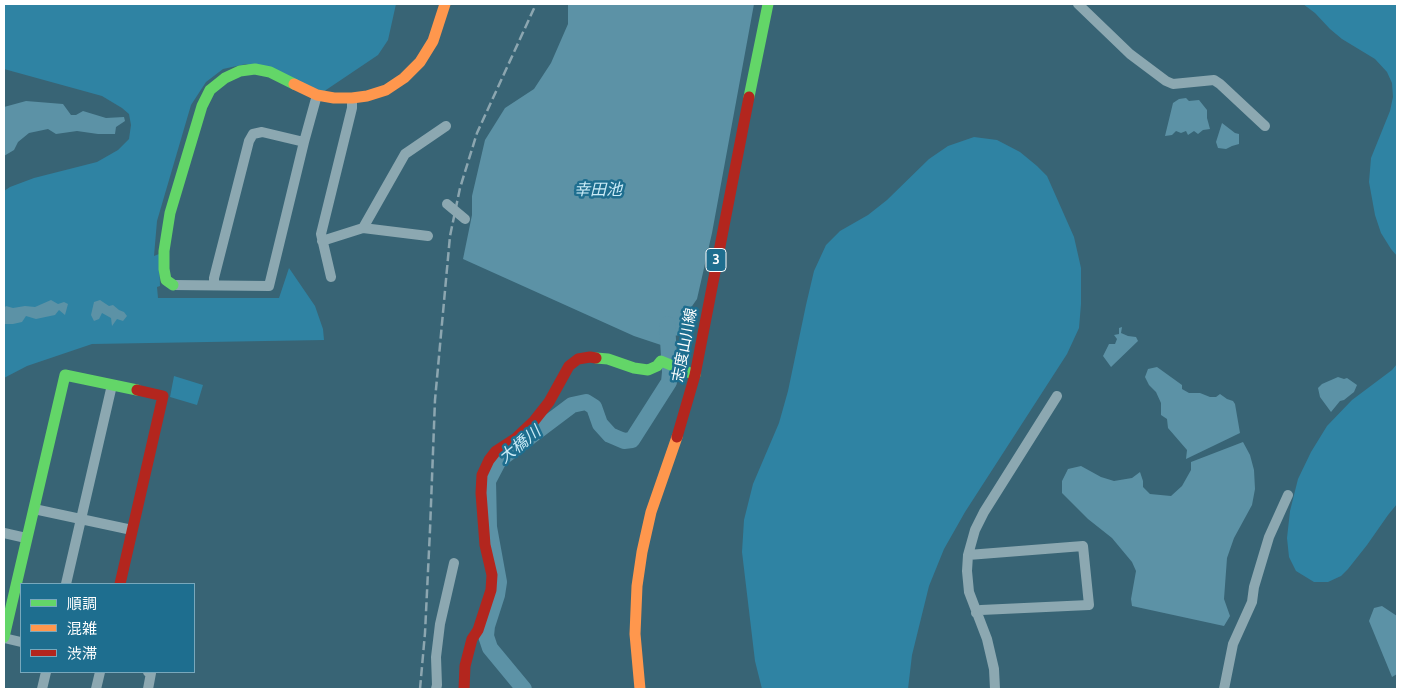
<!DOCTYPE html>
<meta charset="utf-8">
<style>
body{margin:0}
#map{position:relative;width:1401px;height:693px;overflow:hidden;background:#386475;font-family:Cabin,"Noto Sans JP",sans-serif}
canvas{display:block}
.frame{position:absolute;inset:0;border:5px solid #fff;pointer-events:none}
.legend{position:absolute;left:20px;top:583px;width:175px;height:90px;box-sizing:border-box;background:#1e6e8f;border:1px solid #78a8bc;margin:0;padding:6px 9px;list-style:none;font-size:15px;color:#fff}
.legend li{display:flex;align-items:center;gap:10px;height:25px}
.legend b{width:25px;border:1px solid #78a8bc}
</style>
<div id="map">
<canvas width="1401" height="693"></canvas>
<div class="frame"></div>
<ul class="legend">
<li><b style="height:6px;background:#63d668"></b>順調</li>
<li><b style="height:6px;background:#ff974d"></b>混雑</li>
<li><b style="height:6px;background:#b3261e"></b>渋滞</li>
</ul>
</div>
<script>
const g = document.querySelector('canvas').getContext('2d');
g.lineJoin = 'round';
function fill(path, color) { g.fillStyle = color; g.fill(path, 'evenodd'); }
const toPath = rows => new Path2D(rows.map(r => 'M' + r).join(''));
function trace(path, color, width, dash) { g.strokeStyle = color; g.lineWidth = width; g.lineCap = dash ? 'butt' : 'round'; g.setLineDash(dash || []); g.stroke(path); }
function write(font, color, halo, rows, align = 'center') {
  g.font = font + ' Cabin,"Noto Sans JP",sans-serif'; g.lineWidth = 5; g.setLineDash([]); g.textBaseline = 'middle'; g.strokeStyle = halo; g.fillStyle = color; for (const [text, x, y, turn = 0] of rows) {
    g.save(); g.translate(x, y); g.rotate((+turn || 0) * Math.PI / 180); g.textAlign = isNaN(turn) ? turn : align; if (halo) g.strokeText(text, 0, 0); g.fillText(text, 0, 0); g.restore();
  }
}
fill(toPath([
 [4,4,396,4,388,40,378,55,323,92,246,64,223,69,206,82,191,105,157,221,154,256,159,254,160,286,157,287,158,298,279,298,289,268,315,306,323,329,324,340,92,344,27,366,4,378,4,191,10,187,34,178,97,162,118,150,129,139,131,125,129,114,122,108,102,96,4,69],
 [1303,4,1397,4,1397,256,1391,249,1381,233,1375,215,1369,182,1371,158,1390,111,1393,97,1392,83,1387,72,1375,59,1342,39,1330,29,1315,13],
 [974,137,997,140,1020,152,1037,166,1047,176,1074,237,1081,268,1081,304,1079,328,1067,354,965,512,944,549,929,586,912,655,908,689,762,689,755,661,742,552,744,520,753,484,779,423,788,391,806,305,814,271,826,245,840,231,868,215,887,200,929,159,948,146],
 [1397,364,1397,504,1388,515,1367,545,1348,569,1341,576,1328,582,1314,582,1296,571,1289,557,1287,538,1290,511,1298,479,1311,452,1327,426,1352,400,1392,370],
 [174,376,203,385,197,405,170,397]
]), '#2f83a3');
fill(toPath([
 [568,4,754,4,712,233,697,299,690,309,680,335,673,336,667,347,634,336,463,259,472,215,472,196,485,140,505,108,534,89,551,63,568,24],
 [1186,98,1189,101,1199,100,1207,110,1207,118,1210,129,1203,130,1198,134,1194,131,1188,135,1186,131,1181,133,1176,131,1172,135,1165,136,1173,103,1179,99],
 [26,101,63,104,71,115,76,115,83,111,106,118,124,117,125,121,116,127,115,134,98,134,77,131,56,134,48,129,29,133,18,142,14,150,4,156,4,107],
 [1222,123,1235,133,1239,134,1239,144,1232,146,1226,149,1218,148,1216,142],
 [51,300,58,304,64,302,68,304,65,315,59,310,55,315,36,319,26,316,22,322,13,324,5,324,4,322,4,308,6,306,13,308,25,306,35,307],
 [100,300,109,306,113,305,119,310,124,312,127,316,123,321,117,319,112,326,111,318,102,313,99,319,94,321,91,315,94,302],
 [1122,327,1121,333,1128,336,1136,337,1138,341,1111,367,1103,356,1109,344,1115,344,1117,339,1114,335,1119,334,1119,328],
 [1157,367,1182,385,1182,389,1189,393,1200,393,1210,397,1216,397,1220,394,1227,399,1233,401,1235,404,1240,433,1186,459,1187,450,1168,428,1167,419,1161,415,1161,403,1156,392,1149,385,1145,377,1148,369],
 [1338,377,1344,379,1347,378,1357,385,1354,392,1344,400,1340,401,1331,412,1320,397,1318,388,1322,384],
 [1243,442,1250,455,1254,470,1255,489,1252,505,1234,538,1227,558,1224,599,1230,616,1224,626,1132,606,1131,599,1136,571,1132,562,1112,538,1088,519,1062,493,1062,481,1068,469,1081,466,1101,477,1114,481,1132,478,1140,472,1143,481,1143,487,1150,494,1171,496,1182,486,1191,470,1191,462],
 [1382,606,1397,616,1397,674,1392,677,1369,621,1374,608]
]), '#5c92a6');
trace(toPath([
 [524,689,490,648,486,636,487,626,497,595,499,582,489,527,488,481,499,460,572,405,586,402,594,407,600,424,610,435,624,441,632,440,669,382,670,372,667,324]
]), '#5c92a6', 16);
trace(toPath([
 [1078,4,1130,54,1166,81,1173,84,1214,80,1220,84,1265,126],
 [363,228,428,236],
 [322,241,363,228,405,154,446,126],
 [331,277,321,234,352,108,352,98],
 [173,285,269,286,304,142],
 [214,285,214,278,249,141,253,134,262,132,304,142,317,95],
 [34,509,132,530],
 [4,533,26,538],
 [968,555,1083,546,1089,605,981,610,976,613],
 [66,584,112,385],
 [4,638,21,642],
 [42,689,46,672],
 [96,689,100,672],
 [148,689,151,673,148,672],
 [436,689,437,685,436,657,440,624,454,563],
 [995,689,994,669,987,639,969,592,967,571,968,555,975,530,984,512,1057,396],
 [1224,689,1233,644,1252,602,1254,587,1269,537,1288,495]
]), '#8ca8b1', 10);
trace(toPath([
 [749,97,768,4],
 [173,285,166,280,164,269,164,251,170,213,202,106,210,90,225,78,240,71,255,69,270,72,294,84],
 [596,358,608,359,634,368,648,370,657,366,661,361,695,375],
 [4,637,65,375,137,390]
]), '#63d668', 11);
trace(toPath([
 [294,84,317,95,334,98,352,98,367,96,386,90,404,78,420,62,433,41,445,4],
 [640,689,635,634,637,586,642,552,651,512,677,437]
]), '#ff974d', 11);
trace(toPath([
 [677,437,695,375,749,97],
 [120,584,163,396,137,390],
 [464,689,465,666,472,639,478,630,491,590,492,575,485,545,481,493,482,475,489,460,496,451,516,438,534,421,549,402,569,366,578,359,590,357,596,358]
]), '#b3261e', 11);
trace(toPath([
 [420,689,425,633,430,530,435,400,450,236,460,188,477,133,536,4]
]), '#8ca6b0', 2.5, [9, 4]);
trace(toPath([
 [447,204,465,219]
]), '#8ca8b1', 10);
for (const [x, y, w] of [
 [716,260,20]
]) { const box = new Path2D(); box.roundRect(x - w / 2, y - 11.5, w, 23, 4); g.fillStyle = '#1e6e8f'; g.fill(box); trace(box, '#fff', 1); }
write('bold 14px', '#fff', null, [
 ["3",716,260]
]);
write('15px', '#fff', '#1e6e8f', [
 ["志度山川線",685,345,-79]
]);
write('italic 16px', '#caebf7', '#1e6e8f', [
 ["幸田池",598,190],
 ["大橋川",520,445,-39]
]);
</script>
